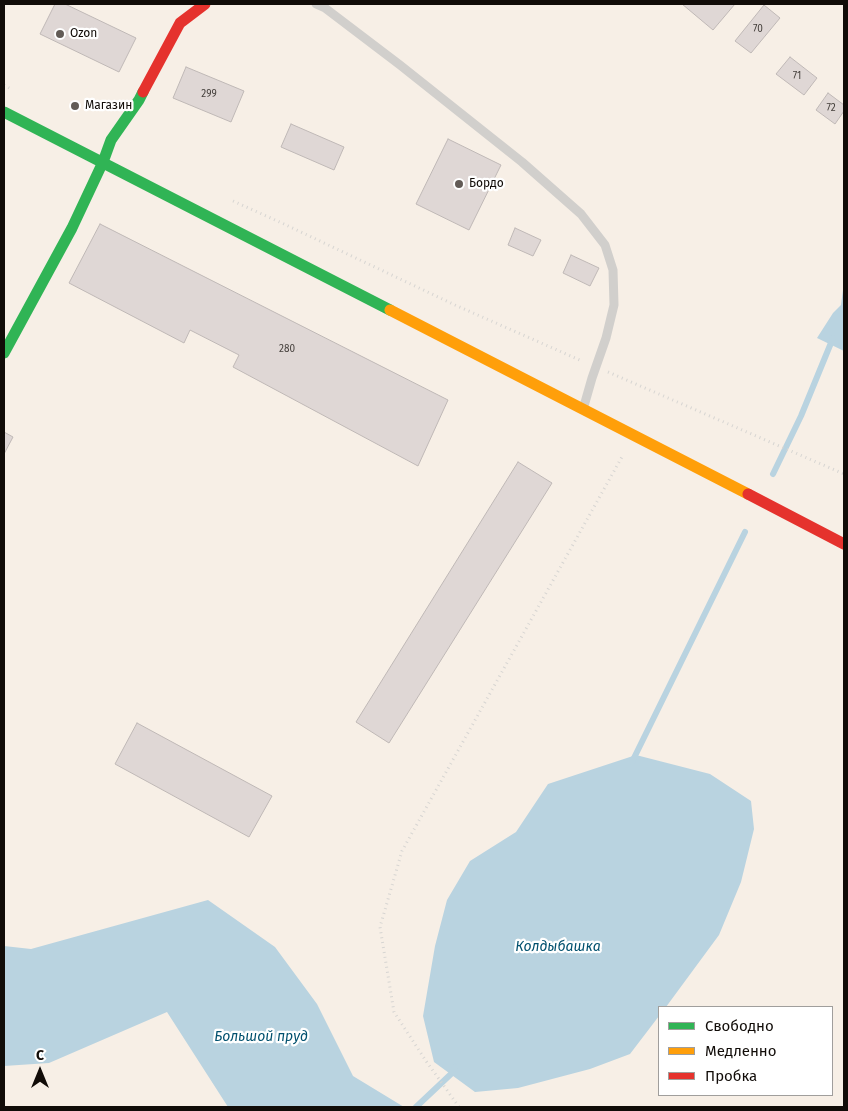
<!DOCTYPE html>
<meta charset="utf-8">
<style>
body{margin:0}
#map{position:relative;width:848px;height:1111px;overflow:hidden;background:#f7efe6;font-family:"Fira Sans",sans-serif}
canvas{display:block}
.frame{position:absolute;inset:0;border:5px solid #110c08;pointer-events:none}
.legend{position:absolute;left:658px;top:1006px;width:175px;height:90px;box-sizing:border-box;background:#fff;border:1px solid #a09e9c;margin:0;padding:6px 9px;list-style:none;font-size:15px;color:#110c08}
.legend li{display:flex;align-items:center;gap:10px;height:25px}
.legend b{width:25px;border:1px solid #a09e9c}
.north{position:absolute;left:15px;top:1046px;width:50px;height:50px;-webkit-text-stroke:4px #fff;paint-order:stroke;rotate:0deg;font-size:14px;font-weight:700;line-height:20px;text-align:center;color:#110c08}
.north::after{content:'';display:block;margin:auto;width:18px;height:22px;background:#110c08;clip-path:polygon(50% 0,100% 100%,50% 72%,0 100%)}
</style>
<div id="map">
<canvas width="848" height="1111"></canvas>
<div class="frame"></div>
<ul class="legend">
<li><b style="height:6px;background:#30b455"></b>Свободно</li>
<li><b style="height:6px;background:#ff9f0a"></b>Медленно</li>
<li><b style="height:6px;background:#e5322d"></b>Пробка</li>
</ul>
<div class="north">С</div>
</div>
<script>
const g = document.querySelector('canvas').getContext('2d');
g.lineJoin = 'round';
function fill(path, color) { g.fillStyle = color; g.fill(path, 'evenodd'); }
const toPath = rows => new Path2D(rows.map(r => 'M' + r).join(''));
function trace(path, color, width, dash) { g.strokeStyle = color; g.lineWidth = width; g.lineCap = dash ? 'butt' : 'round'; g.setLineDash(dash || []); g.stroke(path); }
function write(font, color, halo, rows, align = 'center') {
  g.font = font + ' "Fira Sans",sans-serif'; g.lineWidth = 4.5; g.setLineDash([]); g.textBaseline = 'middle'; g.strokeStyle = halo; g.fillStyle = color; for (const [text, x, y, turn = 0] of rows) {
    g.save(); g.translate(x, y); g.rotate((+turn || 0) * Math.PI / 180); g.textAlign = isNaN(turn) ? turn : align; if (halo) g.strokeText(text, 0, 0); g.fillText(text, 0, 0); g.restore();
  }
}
fill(toPath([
 [844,282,844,351,817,338,833,313,841,305],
 [636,755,710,774,751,801,754,829,741,882,719,935,666,1007,659,1007,659,1016,630,1054,590,1069,518,1088,475,1092,434,1062,423,1016,435,946,447,900,470,861,516,832,548,784],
 [208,900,275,947,317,1004,353,1076,404,1107,228,1107,167,1012,49,1063,4,1066,4,946,31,949]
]), '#b9d3e0');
trace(toPath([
 [773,474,801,416,833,338],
 [632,762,745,532],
 [416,1107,451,1074,455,1067]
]), '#b9d3e0', 6);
const building = toPath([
 [55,4,65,4,136,38,119,72,40,34,55,4],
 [682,4,735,4,713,30,682,4],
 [764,5,780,18,751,53,735,41,764,5],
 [790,57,817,78,804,95,776,74,790,57],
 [186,67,244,91,231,122,173,98,186,67],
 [828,93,844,105,844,111,835,124,816,110,828,93],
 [291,124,344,147,334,170,281,147,291,124],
 [448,139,501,165,469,230,416,204,448,139],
 [100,224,448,400,418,466,233,367,239,355,190,330,184,343,69,283,100,224],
 [515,228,541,240,533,256,508,245,515,228],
 [571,255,599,268,590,286,563,273,571,255],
 [4,432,13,437,4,454,4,432],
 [518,462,552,483,389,743,356,722,518,462],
 [137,723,272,796,249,837,115,764,137,723]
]);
fill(building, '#dfd7d5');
trace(building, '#bfb8b6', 1);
trace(toPath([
 [4,85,11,89],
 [233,201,284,224,455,305,582,361],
 [608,372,844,474],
 [459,1107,426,1061,394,1012,380,927,402,851,623,455]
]), '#d7d5d2', 3, [1, 4]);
trace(toPath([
 [316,4,325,8,400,65,522,162,581,214,605,245,613,270,614,305,606,338,592,378,584,406]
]), '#d1cfcc', 9);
trace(toPath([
 [4,112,390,310],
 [4,353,72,228,103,162,111,140,139,100,143,92]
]), '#30b455', 11);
trace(toPath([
 [390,310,748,494]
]), '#ff9f0a', 11);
trace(toPath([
 [143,92,180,23,205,4],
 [748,494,844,544]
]), '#e5322d', 11);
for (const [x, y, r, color] of [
 [60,34,5,"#625b56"],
 [75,106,5,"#625b56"],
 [459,184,5,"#625b56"]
]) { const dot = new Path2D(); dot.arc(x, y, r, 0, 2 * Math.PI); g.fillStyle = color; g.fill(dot); trace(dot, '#fff', 2); }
write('10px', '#443f3b', null, [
 ["70",758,29],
 ["71",797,76],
 ["299",209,94],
 ["72",831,108],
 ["280",287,349]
]);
write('12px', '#110c08', '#fff', [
 ["Ozon",70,34],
 ["Магазин",85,106],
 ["Бордо",469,184]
], 'left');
write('italic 14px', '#01506e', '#fff', [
 ["Колдыбашка",558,947],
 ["Большой пруд",261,1037]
]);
</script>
